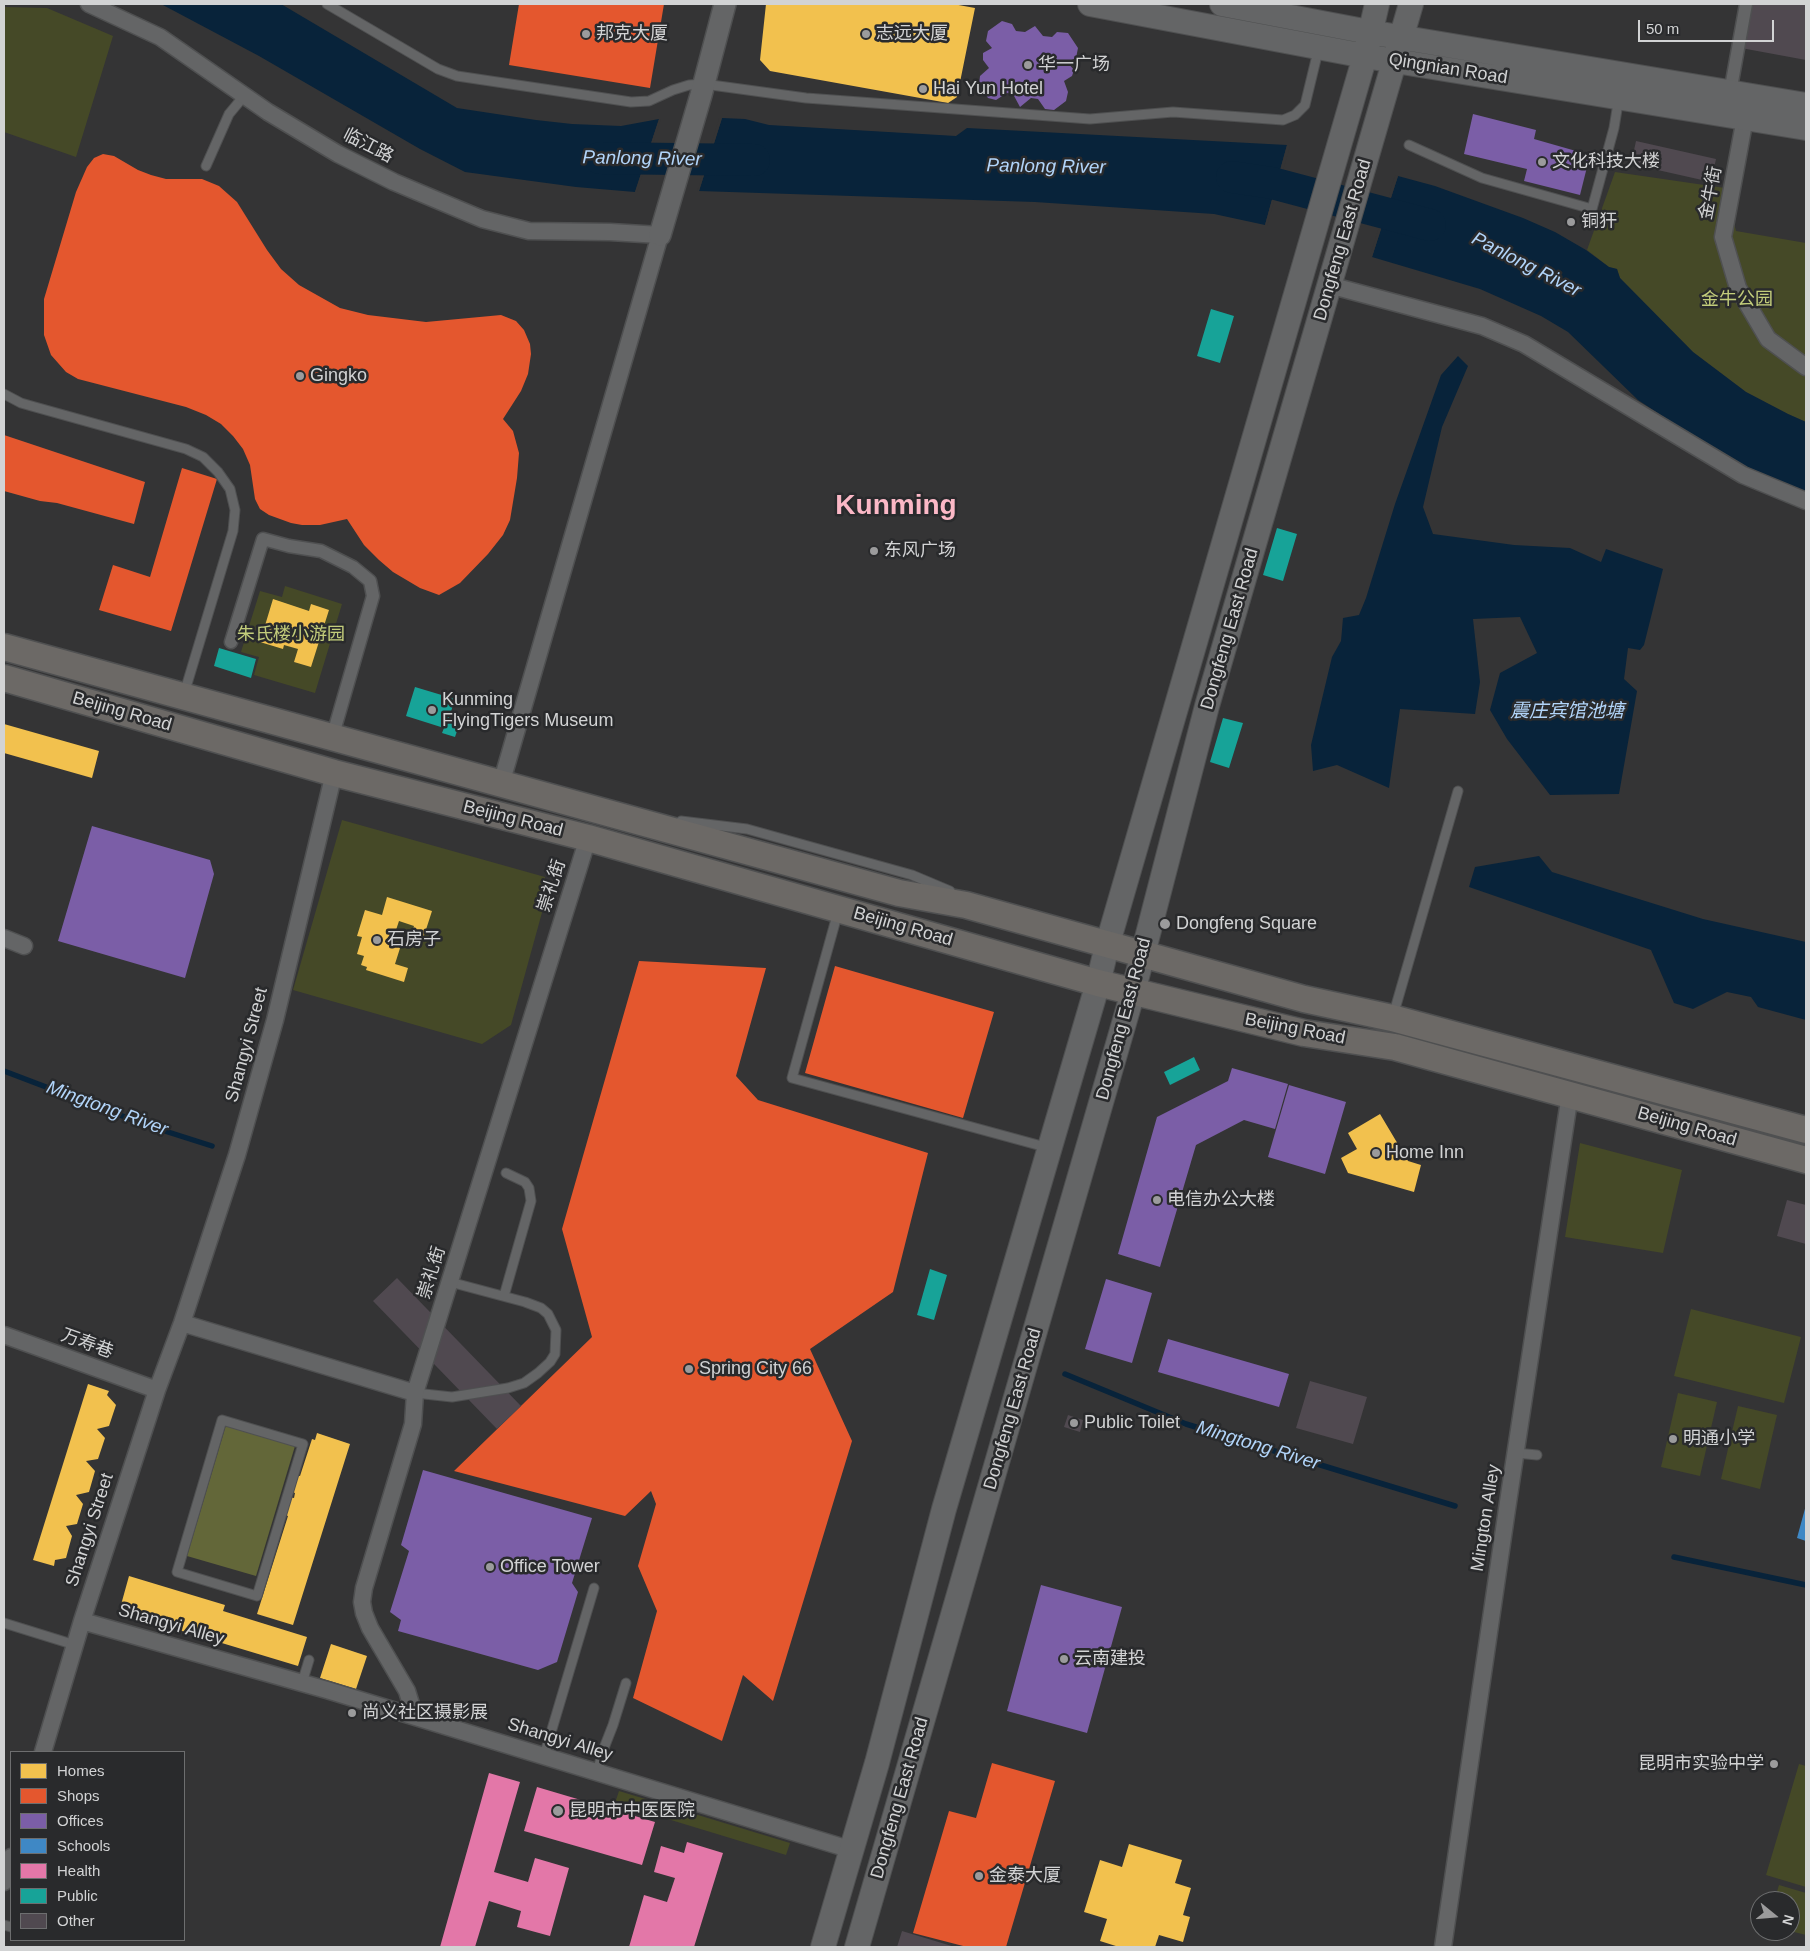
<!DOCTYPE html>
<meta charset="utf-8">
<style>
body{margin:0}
#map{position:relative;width:1810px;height:1951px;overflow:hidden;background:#343435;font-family:Helvetica,sans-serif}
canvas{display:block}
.frame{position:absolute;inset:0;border:5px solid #d2d3d4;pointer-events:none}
.legend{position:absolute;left:10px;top:1751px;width:175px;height:190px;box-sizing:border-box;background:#292a2c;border:1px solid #6d6e6f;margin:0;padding:6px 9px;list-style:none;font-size:15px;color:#d2d3d4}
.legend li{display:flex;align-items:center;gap:10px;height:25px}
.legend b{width:25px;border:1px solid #6d6e6f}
.north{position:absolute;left:1750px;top:1891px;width:50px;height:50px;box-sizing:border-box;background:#292a2c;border:1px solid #6d6e6f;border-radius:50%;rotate:107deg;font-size:14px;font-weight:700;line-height:20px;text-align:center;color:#d2d3d4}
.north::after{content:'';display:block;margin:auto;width:18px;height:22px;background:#9b9b9c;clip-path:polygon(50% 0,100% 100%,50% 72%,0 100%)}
.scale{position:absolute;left:1638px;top:20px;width:136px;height:22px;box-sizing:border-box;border:2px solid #d2d3d4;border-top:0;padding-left:6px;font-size:15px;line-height:18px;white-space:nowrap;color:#d2d3d4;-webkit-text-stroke:4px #292a2c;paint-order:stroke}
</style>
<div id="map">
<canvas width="1810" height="1951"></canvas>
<div class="frame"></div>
<ul class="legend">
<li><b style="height:14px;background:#f2c14e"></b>Homes</li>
<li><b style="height:14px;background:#e4572e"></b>Shops</li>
<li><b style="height:14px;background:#7b5ea7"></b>Offices</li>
<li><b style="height:14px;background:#3f88c5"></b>Schools</li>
<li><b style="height:14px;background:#e377a8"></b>Health</li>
<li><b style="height:14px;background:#17a398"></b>Public</li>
<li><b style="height:14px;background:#504950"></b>Other</li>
</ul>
<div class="north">N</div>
<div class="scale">50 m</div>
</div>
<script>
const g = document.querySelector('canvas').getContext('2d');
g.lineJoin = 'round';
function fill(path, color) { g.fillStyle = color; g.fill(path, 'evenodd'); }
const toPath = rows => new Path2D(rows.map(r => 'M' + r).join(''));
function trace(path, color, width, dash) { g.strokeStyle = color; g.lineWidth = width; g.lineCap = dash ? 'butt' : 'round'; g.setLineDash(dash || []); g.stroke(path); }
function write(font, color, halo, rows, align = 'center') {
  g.font = font + ' Helvetica,"Noto Sans SC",sans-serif'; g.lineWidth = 5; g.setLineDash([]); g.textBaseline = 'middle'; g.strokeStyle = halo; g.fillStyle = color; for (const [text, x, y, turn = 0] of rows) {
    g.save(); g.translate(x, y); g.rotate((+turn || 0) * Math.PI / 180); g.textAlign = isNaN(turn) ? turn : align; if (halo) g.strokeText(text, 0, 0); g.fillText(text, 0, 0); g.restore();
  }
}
fill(toPath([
 [4,7,47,8,113,36,76,157,4,132],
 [1615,172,1725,188,1736,231,1806,243,1806,422,1788,414,1746,392,1693,352,1620,278,1617,269,1609,267,1587,250],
 [285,586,342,604,315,693,254,675,259,657,241,652,260,591,282,597],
 [342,820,545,877,546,898,511,1025,482,1044,293,990],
 [1580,1143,1682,1170,1663,1253,1565,1237],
 [1691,1309,1801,1337,1784,1403,1674,1376],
 [1678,1393,1717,1402,1700,1476,1661,1467],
 [1738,1406,1777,1415,1760,1489,1721,1479],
 [1799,1764,1806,1766,1806,1887,1766,1875],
 [619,1791,790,1843,786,1855,615,1803],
 [1779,1885,1806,1893,1806,1935,1790,1931,1790,1901,1774,1901]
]), '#454927');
fill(toPath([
 [226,1425,295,1446,256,1576,187,1556]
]), '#636739');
fill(toPath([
 [161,4,281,4,457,108,536,120,572,124,621,126,659,119,635,192,576,187,465,172,420,149,259,56],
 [722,118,745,119,769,125,956,136,967,128,1287,145,1265,225,1214,214,1035,202,699,191],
 [1398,176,1435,186,1523,218,1555,232,1586,250,1609,267,1617,269,1620,278,1693,352,1746,392,1788,414,1806,422,1806,495,1743,469,1638,400,1568,332,1541,316,1480,289,1372,257],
 [1458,356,1468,366,1442,427,1423,507,1433,534,1514,545,1570,548,1601,562,1606,549,1663,569,1644,645,1640,650,1628,648,1624,679,1637,691,1619,794,1550,795,1507,739,1490,710,1500,673,1537,653,1520,617,1473,619,1480,682,1475,714,1400,709,1389,788,1337,765,1313,771,1311,745,1332,657,1341,641,1343,618,1359,615,1366,598,1395,504,1441,375],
 [1539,856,1552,872,1703,919,1806,942,1806,1020,1758,1007,1751,997,1727,992,1693,1009,1674,1003,1651,950,1469,887,1475,867]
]), '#08233a');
fill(toPath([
 [719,118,722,118,699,191,697,192],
 [659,119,661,119,637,192,635,192],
 [1287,145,1290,146,1267,226,1265,225],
 [1395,175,1398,176,1372,257,1370,256]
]), '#343435');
fill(toPath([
 [766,4,953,4,975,8,957,97,948,103,770,71,760,60],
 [273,599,309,611,311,604,329,610,311,667,294,662,298,649,284,645,283,649,260,642],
 [4,724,99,751,92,778,4,753],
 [387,897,432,911,422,942,410,938,414,926,399,921,392,942,401,945,395,964,408,968,404,982,366,970,367,967,361,965,364,956,357,954,362,937,357,936,365,910,382,915],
 [1380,1114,1408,1161,1421,1165,1414,1192,1348,1173,1341,1158,1357,1149,1348,1133],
 [88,1384,109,1391,107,1395,116,1405,109,1426,97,1429,105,1438,98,1459,86,1461,95,1471,89,1492,76,1495,83,1504,77,1524,66,1526,72,1536,66,1558,55,1560,54,1566,33,1560],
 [317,1433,350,1444,293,1625,257,1614,288,1516,283,1514,289,1497,294,1498,295,1493,290,1491,295,1475,300,1476,312,1439,315,1440],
 [129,1576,225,1605,223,1611,307,1637,298,1666,119,1612],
 [331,1644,367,1656,356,1689,320,1678],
 [1129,1844,1182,1860,1175,1883,1191,1888,1183,1915,1190,1917,1183,1942,1159,1935,1155,1947,1119,1947,1100,1941,1107,1919,1084,1912,1100,1860,1122,1867]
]), '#f2c14e');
fill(toPath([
 [519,4,664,4,650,88,509,65],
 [103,154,114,156,138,170,151,175,166,179,202,179,219,186,237,202,267,250,281,269,299,285,340,308,368,315,426,322,501,315,516,321,524,330,530,344,531,354,528,374,521,391,503,419,513,431,519,453,517,478,510,520,503,535,488,554,460,583,439,595,420,588,393,572,379,560,364,545,347,519,320,525,302,525,291,523,269,515,260,509,255,499,250,465,243,449,233,436,221,424,206,415,186,407,78,379,66,372,51,355,44,335,44,299,76,192,87,167,94,158],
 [4,435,145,482,134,524,57,503,40,501,4,491],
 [182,468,217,479,171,631,99,610,113,565,150,577],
 [639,961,766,968,736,1076,758,1100,928,1153,893,1292,810,1349,852,1441,773,1701,743,1675,722,1741,633,1698,657,1611,638,1566,656,1504,651,1491,625,1516,454,1471,592,1337,562,1229],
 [835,966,994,1012,963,1118,805,1073],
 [992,1763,1055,1781,1006,1947,967,1947,913,1933,949,1811,976,1818]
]), '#e4572e');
fill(toPath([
 [1002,21,1012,24,1016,31,1025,32,1035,26,1043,36,1052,37,1057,32,1068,33,1078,48,1076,58,1067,62,1074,70,1072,76,1064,81,1068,92,1066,101,1054,110,1045,109,1038,99,1031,98,1020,107,1013,94,1007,93,996,100,988,98,979,85,980,76,989,68,983,60,983,53,992,48,986,41,988,31],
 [1473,114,1536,130,1534,139,1590,155,1580,195,1524,181,1527,169,1464,154],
 [92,826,210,860,214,874,185,978,58,941],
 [1232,1068,1288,1084,1275,1129,1244,1120,1196,1145,1160,1267,1118,1254,1157,1117,1228,1081],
 [1289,1085,1346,1102,1325,1174,1268,1157],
 [1106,1279,1152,1293,1132,1363,1085,1349],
 [1168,1339,1289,1374,1279,1407,1158,1372],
 [423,1470,592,1518,572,1583,578,1592,557,1662,538,1670,398,1631,401,1620,390,1612,409,1551,401,1545],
 [1041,1585,1122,1607,1087,1733,1007,1711]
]), '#7b5ea7');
fill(toPath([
 [1806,1505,1806,1541,1797,1538]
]), '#3f88c5');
fill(toPath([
 [489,1773,520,1782,494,1872,528,1882,535,1858,569,1868,550,1936,517,1927,521,1911,489,1901,475,1947,440,1947],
 [537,1787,655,1822,642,1865,524,1831],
 [687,1842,723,1853,694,1947,629,1947,644,1895,667,1902,675,1878,654,1872,661,1846,684,1853]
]), '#e377a8');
fill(toPath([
 [1211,309,1234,316,1220,363,1197,356],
 [1277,528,1297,534,1283,581,1263,575],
 [219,648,256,659,251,678,214,666],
 [415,687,455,699,448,721,459,725,455,737,442,733,444,728,406,716],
 [1223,718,1243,723,1229,768,1210,762],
 [1194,1057,1200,1070,1170,1085,1164,1072],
 [930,1269,947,1275,934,1320,917,1315]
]), '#17a398');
trace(toPath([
 [4,1071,146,1125,212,1146],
 [1065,1374,1186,1424,1455,1506],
 [1674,1557,1806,1585]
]), '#08233a', 5.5);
trace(toPath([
 [600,158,754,160],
 [1232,177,1272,183,1430,225]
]), '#08233a', 32);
fill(toPath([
 [1749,4,1806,4,1806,60,1741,48],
 [1636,141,1716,159,1711,182,1631,164],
 [1787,1200,1806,1205,1806,1244,1777,1236],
 [397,1278,521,1406,497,1429,373,1301],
 [1310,1381,1367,1397,1353,1444,1296,1428],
 [1068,1415,1083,1420,1080,1432,1064,1427],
 [902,1931,955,1947,897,1947]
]), '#504950');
const service = toPath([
 [327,4,438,69,457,76,631,102,649,101,673,90,689,85,704,84,806,98,1090,119,1173,112,1283,120,1295,115,1305,105,1319,47],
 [1409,145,1482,178,1592,209,1614,128,1619,97],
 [206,166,229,114,244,96],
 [4,394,21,403,35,407,186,449,203,457,218,472,230,489,235,510,233,531,184,694],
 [681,821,747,829,912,875,950,891],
 [838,912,792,1078,1049,1148],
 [1393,1016,1458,791],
 [504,1296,531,1201,529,1188,525,1182,506,1173],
 [415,1393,452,1397,508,1388,524,1383,538,1373,550,1362,555,1354,556,1330,548,1314,541,1308,525,1302,450,1282],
 [222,1420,303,1444,257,1596,177,1572,222,1420],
 [1516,1453,1537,1455],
 [4,1623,75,1645],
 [302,1683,309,1660],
 [544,1756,594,1588],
 [597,1772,604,1748,613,1725,626,1683],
 [4,1925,11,1927]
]);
const pedestrian = toPath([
 [1730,93,1746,4],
 [231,642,263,539,289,546,321,551,353,567,370,581,373,596,332,738]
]);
const minor = toPath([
 [89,4,160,37,268,112,338,154,394,182,482,219,529,231,610,232,660,235,501,784],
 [1745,118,1723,237,1738,288,1768,339,1806,367],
 [1329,285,1482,326,1524,344,1743,475,1806,501],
 [4,938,24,946],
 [182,1323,415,1393],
 [4,1335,157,1390],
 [82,1621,327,1690,852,1850],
 [409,1715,411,1704,407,1691,370,1628,364,1613,362,1602,364,1588,413,1424,415,1393,588,838],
 [43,1752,82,1621,157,1390,182,1323,237,1155,275,1020,334,773],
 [4,1882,11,1857],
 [1443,1947,1507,1509,1570,1094]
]);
const tertiary = toPath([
 [660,235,701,95,725,4]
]);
const secondary = toPath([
 [1090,4,1365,56,1806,128],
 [1222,4,1369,32,1806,105],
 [823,1947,877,1763,944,1509,1098,983,1107,946,1365,56,1377,4],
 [857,1947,1133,992,1207,706,1411,4]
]);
const primary = toPath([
 [4,647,899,893,966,905,1304,999,1392,1018,1806,1130],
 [4,678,334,773,588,838,1098,983,1304,1033,1395,1047,1806,1160]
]);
trace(service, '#4f5051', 11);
trace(pedestrian, '#4f5051', 15);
trace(minor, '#4f5051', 19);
trace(tertiary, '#4f5051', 24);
trace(secondary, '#4f5051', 26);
trace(primary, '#4f5051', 29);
trace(service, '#646566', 9);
trace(pedestrian, '#646566', 12);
trace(minor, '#646566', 16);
trace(tertiary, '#646566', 21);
trace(secondary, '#646566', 24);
trace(primary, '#6c6966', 26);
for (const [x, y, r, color] of [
 [586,34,5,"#9b9b9c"],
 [866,34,5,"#9b9b9c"],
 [1028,65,5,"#9b9b9c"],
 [923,89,5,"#9b9b9c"],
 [1542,162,5,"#9b9b9c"],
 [1571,222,5,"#9b9b9c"],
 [300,376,5,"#9b9b9c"],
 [874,551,5,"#9b9b9c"],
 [432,710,5,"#9b9b9c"],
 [1165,924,6,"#9b9b9c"],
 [377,940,5,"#9b9b9c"],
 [1376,1153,5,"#9b9b9c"],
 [1157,1200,5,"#9b9b9c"],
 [689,1369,5,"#9b9b9c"],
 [1074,1423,5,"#9b9b9c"],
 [1673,1439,5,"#9b9b9c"],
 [490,1567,5,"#9b9b9c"],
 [1064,1659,5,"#9b9b9c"],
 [352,1713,5,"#9b9b9c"],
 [1774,1764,5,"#9b9b9c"],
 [558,1811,6,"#9b9b9c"],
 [979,1876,5,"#9b9b9c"]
]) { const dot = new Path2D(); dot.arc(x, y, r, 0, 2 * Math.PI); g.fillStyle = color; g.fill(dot); trace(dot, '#292a2c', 2); }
write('18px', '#d2d3d4', '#292a2c', [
 ["邦克大厦",596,34],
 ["志远大厦",876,34],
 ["华一广场",1038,65],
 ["Hai Yun Hotel",933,89],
 ["文化科技大楼",1552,162],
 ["铜犴",1581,222],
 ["Gingko",310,376],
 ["东风广场",884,551],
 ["Kunming",442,700],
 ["FlyingTigers Museum",442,721],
 ["Dongfeng Square",1176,924],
 ["石房子",387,940],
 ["Home Inn",1386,1153],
 ["电信办公大楼",1167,1200],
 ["Spring City 66",699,1369],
 ["Public Toilet",1084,1423],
 ["明通小学",1683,1439],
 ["Office Tower",500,1567],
 ["云南建投",1074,1659],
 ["尚义社区摄影展",362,1713],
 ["昆明市实验中学",1764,1764,"right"],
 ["昆明市中医医院",569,1811],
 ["金泰大厦",989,1876]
], 'left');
write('18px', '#d2d3d4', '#292a2c', [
 ["Qingnian Road",1448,69,9],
 ["临江路",368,146,27],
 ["金牛街",1711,193,-79],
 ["Dongfeng East Road",1343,240,-74],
 ["Dongfeng East Road",1230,629,-74],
 ["Beijing Road",122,712,16],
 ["Beijing Road",513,819,14],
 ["崇礼街",552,886,-72],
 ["Beijing Road",903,927,16],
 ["Dongfeng East Road",1124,1019,-75],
 ["Beijing Road",1295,1029,11],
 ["Shangyi Street",247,1045,-75],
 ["Beijing Road",1687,1127,16],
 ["崇礼街",432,1273,-73],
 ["万寿巷",87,1344,20],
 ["Dongfeng East Road",1013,1409,-74],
 ["Mington Alley",1486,1518,-81],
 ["Shangyi Street",90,1530,-72],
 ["Shangyi Alley",171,1625,16],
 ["Shangyi Alley",560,1740,17],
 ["Dongfeng East Road",900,1798,-74]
]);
write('18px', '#c3cd7b', '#292a2c', [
 ["金牛公园",1737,300],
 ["朱氏楼小游园",291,635]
]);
write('italic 19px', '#b1d4f9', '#292a2c', [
 ["Panlong River",642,159,1],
 ["Panlong River",1046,167,1],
 ["Panlong River",1526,265,27],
 ["震庄宾馆池塘",1567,712],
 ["Mingtong River",107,1109,20],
 ["Mingtong River",1258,1446,17]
]);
write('bold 28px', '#fbb8c6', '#292a2c', [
 ["Kunming",896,506]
]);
</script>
